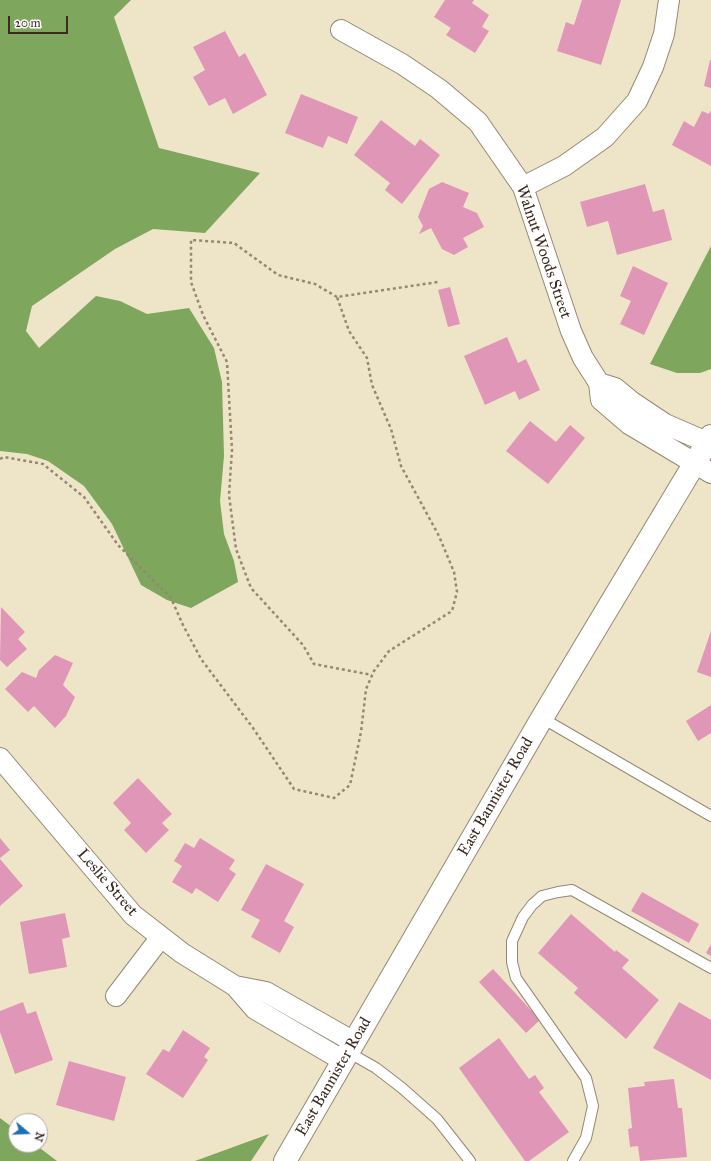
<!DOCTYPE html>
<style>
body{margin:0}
#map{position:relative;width:711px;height:1161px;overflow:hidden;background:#eee5c8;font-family:"IM FELL Great Primer",serif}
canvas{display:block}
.north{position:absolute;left:8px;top:1113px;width:40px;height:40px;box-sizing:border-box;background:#fff;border:1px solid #b1aaa5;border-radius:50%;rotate:109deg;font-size:11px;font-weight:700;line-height:16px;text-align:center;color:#3b2a1e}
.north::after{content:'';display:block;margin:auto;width:14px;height:18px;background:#1f6fb2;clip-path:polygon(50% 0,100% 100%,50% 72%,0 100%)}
.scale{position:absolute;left:8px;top:16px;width:60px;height:18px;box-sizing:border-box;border:2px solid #3b2a1e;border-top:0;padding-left:5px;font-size:12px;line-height:14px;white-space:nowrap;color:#3b2a1e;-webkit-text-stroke:3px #fff;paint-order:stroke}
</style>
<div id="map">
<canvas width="711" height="1161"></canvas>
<div class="north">N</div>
<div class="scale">20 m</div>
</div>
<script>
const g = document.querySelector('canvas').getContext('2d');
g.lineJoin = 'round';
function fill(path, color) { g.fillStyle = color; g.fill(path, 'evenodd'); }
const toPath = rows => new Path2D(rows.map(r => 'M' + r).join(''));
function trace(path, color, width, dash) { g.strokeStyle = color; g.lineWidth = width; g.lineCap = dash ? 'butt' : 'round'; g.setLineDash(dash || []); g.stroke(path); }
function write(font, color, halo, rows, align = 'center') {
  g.font = font + ' "IM FELL Great Primer",serif'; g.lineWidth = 3.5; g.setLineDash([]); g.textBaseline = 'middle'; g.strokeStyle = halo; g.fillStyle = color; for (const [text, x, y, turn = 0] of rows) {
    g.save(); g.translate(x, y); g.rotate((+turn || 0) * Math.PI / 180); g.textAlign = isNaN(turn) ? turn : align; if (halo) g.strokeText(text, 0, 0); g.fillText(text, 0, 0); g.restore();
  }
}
fill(toPath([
 [0,0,131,0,114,17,159,148,260,173,205,233,153,229,115,249,32,306,26,331,39,348,96,296,120,301,147,314,189,308,214,348,222,382,224,456,220,501,224,534,234,561,238,582,191,608,167,600,141,585,112,524,84,486,48,461,27,454,0,451],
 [711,246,711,369,700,373,677,373,650,364],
 [0,1118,16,1130,16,1145,36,1145,57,1161,0,1161],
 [269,1134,251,1161,195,1161]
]), '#7ea65d');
fill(toPath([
 [445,0,474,0,472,3,489,15,482,27,489,31,475,53,446,35,451,28,434,17],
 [582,0,621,0,601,65,557,51,566,22,574,25],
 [225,31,239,57,245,53,267,95,233,114,225,98,209,106,193,77,205,70,193,47],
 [710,60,711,60,711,88,704,86],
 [301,94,358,117,347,144,328,136,323,148,285,133],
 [711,110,711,166,672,145,684,121,694,127,702,111,709,114],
 [381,120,415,146,420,139,440,155,402,204,385,190,390,183,354,155],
 [442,182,469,193,463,207,477,213,484,227,463,238,468,247,454,255,442,249,431,228,419,234,423,226,418,217,429,189],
 [645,184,653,212,664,209,672,240,617,255,608,221,587,227,580,202],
 [633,266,668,283,644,335,620,324,631,301,620,296],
 [450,287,460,324,448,327,438,290],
 [507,337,518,363,526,359,540,390,519,400,515,391,485,405,464,356],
 [530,421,556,442,570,425,585,438,548,484,506,451],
 [1,607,25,632,18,639,27,649,7,667,0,660],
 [711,631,711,677,697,672],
 [55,655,73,663,63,685,75,697,66,716,55,728,34,706,28,712,5,689,22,672,36,678,39,670],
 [711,705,711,733,698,741,686,721],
 [138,778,172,814,162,823,169,830,146,853,124,830,131,823,113,803],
 [0,838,10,850,0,858],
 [200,838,235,860,229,869,236,874,218,902,196,888,192,894,172,882,182,866,174,861,185,843,194,848],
 [0,859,23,886,0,906],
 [266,864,304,884,284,921,294,927,280,953,251,937,260,920,241,910],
 [642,892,699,924,689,943,631,911],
 [65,913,70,937,62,939,67,967,29,974,20,922],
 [571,914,615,952,616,950,629,960,622,968,659,1000,626,1039,574,993,578,988,538,953],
 [711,944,711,956,706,953],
 [493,969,540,1020,526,1033,479,982],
 [23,1002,27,1014,36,1011,53,1060,15,1074,0,1032,0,1011],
 [679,1002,711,1020,711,1080,653,1048],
 [183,1030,210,1048,204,1057,208,1060,183,1098,146,1074,163,1049,169,1052],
 [499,1038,529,1079,535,1075,544,1088,539,1092,569,1132,529,1161,525,1161,459,1068],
 [69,1061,126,1077,114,1121,56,1105],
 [674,1079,678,1108,682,1108,687,1157,640,1161,638,1146,630,1147,628,1129,632,1128,628,1088,645,1086,644,1082]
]), '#e096b6');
const lane = toPath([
 [542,718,711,816],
 [348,1052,376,1068,402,1088,437,1119,470,1161],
 [573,1161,586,1138,593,1106,586,1078,516,978,512,962,512,941,523,917,532,905,542,896,558,892,572,890,711,968]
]);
const street = toPath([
 [341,30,402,64,439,89,478,122,523,187,571,331,583,358,599,383,601,400,629,424,711,473],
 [523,187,564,166,605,137,637,101,653,67,664,34,669,0],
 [599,383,615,388,632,402,665,424,711,444],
 [0,758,133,915,182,953,235,986,255,1009,344,1061],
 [235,986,266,992,354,1042],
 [116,996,161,937]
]);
const primary = toPath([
 [285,1161,542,718,711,436]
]);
trace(lane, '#948873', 12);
trace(street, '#948873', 22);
trace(primary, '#948873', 24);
trace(toPath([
 [337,297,315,284,278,275,234,243,191,240,191,282,203,315,227,362,232,450,229,495,236,549,251,588,303,645,314,664,372,675],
 [0,459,4,457,43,464,84,497,118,545,171,598,183,625,201,659,253,728,294,789,334,798,350,785,361,732,366,689,374,671,389,651,452,611,457,592,454,572,439,536,401,466,391,429,372,385,367,358,349,331,337,297,438,282]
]), '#948873', 2.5, [3, 3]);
trace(lane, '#fff', 10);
trace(street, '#fff', 20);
trace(primary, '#fff', 22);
write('16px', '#3b2a1e', '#fff', [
 ["Walnut Woods Street",543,252,71],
 ["East Bannister Road",496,797,-60],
 ["Leslie Street",107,883,49],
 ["East Bannister Road",334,1077,-60]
]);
</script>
